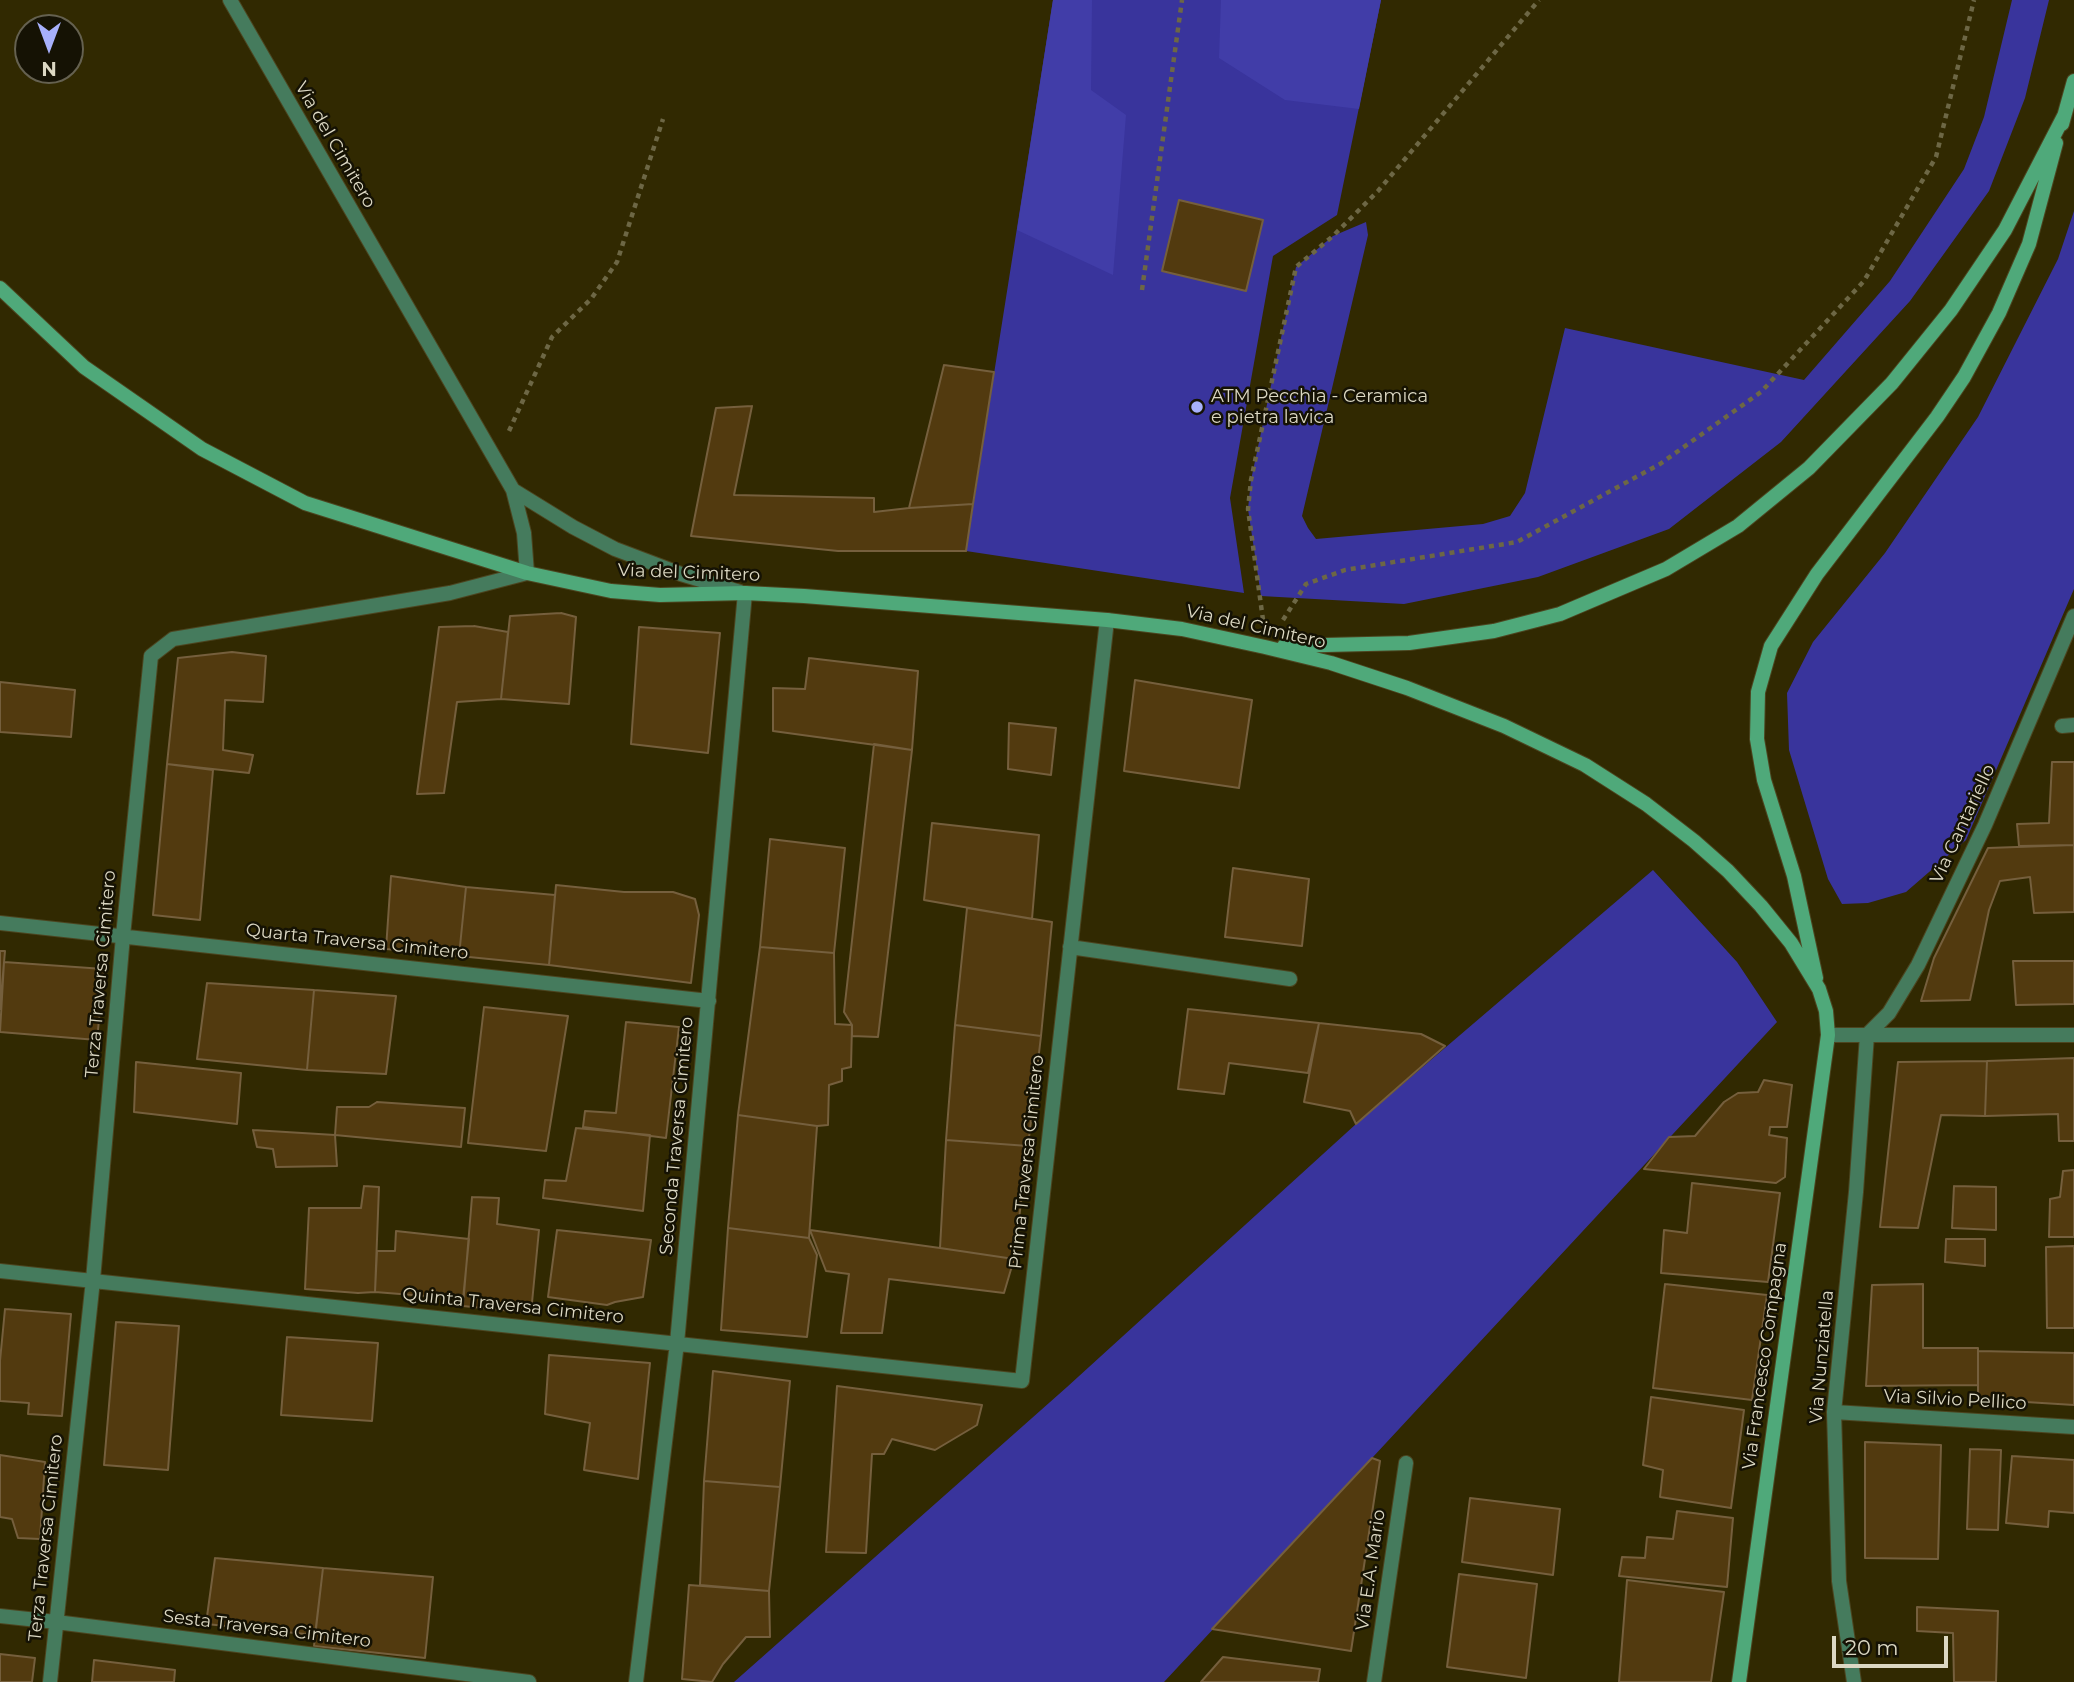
<!DOCTYPE html>
<style>
body{margin:0}
#map{position:relative;width:2074px;height:1682px;overflow:hidden;background:#312901;font-family:Montserrat,sans-serif}
canvas{display:block}
.north{position:absolute;left:14px;top:14px;width:70px;height:70px;box-sizing:border-box;background:#151204;border:2px solid #656150;border-radius:50%;rotate:180deg;font-size:19px;font-weight:700;line-height:28px;text-align:center;color:#dcd8c3}
.north::after{content:'';display:block;margin:auto;width:24px;height:32px;background:#a7b0fc;clip-path:polygon(50% 0,100% 100%,50% 72%,0 100%)}
.scale{position:absolute;left:1832px;top:1636px;width:116px;height:32px;box-sizing:border-box;border:4px solid #dcd8c3;border-top:0;padding-left:9px;font-size:21px;line-height:24px;white-space:nowrap;color:#dcd8c3;-webkit-text-stroke:5px #151204;paint-order:stroke}
</style>
<div id="map">
<canvas width="2074" height="1682"></canvas>
<div class="north">N</div>
<div class="scale">20 m</div>
</div>
<script>
const g = document.querySelector('canvas').getContext('2d');
g.lineJoin = 'round';
function fill(path, color) { g.fillStyle = color; g.fill(path, 'evenodd'); }
const toPath = rows => new Path2D(rows.map(r => 'M' + r).join(''));
function trace(path, color, width, dash) { g.strokeStyle = color; g.lineWidth = width; g.lineCap = dash ? 'butt' : 'round'; g.setLineDash(dash || []); g.stroke(path); }
function write(font, color, halo, rows, align = 'center') {
  g.font = font + ' Montserrat,sans-serif'; g.lineWidth = 5; g.setLineDash([]); g.textBaseline = 'middle'; g.strokeStyle = halo; g.fillStyle = color; for (const [text, x, y, turn = 0] of rows) {
    g.save(); g.translate(x, y); g.rotate((+turn || 0) * Math.PI / 180); g.textAlign = isNaN(turn) ? turn : align; if (halo) g.strokeText(text, 0, 0); g.fillText(text, 0, 0); g.restore();
  }
}
fill(toPath([
 [1053,0,1381,0,1337,215,1273,256,1230,498,1244,593,966,551],
 [2012,0,2049,0,2025,98,1989,191,1910,301,1781,442,1669,529,1538,577,1404,604,1261,596,1248,509,1251,480,1296,267,1333,236,1366,222,1368,235,1302,516,1308,528,1316,539,1483,524,1510,516,1525,493,1565,328,1804,380,1890,281,1964,169,1984,117],
 [2074,211,2074,589,1966,840,1906,892,1868,903,1842,904,1828,879,1789,750,1787,693,1813,642,1885,553,1978,417,2058,259],
 [1653,870,1737,962,1777,1022,1164,1682,734,1682,1067,1387,1356,1124]
]), '#39349c');
fill(toPath([
 [1053,0,1092,0,1091,90,1126,115,1113,275,1017,230],
 [1221,0,1381,0,1359,109,1285,100,1219,58]
]), '#413da8');
const building = toPath([
 [1179,200,1263,220,1246,291,1162,271,1179,200],
 [944,365,994,372,973,504,909,508,944,365],
 [752,406,734,495,874,498,874,512,909,508,973,504,966,551,838,551,691,536,716,408,752,406],
 [561,613,576,617,569,704,501,699,510,616,561,613],
 [474,626,508,632,501,699,457,702,444,793,417,794,439,627,474,626],
 [639,627,720,633,708,753,631,744,639,627],
 [232,652,266,656,263,702,225,700,223,750,253,755,249,773,167,764,178,658,232,652],
 [809,658,918,671,912,750,773,731,773,688,805,689,809,658],
 [1135,680,1252,700,1239,788,1124,771,1135,680],
 [0,682,75,690,71,737,0,732,0,682],
 [1009,723,1056,728,1051,775,1008,769,1009,723],
 [874,744,912,750,878,1037,852,1036,852,1025,844,1012,874,744],
 [2052,762,2074,762,2074,845,2019,846,2017,824,2049,823,2052,762],
 [167,764,213,770,200,920,153,915,167,764],
 [932,823,1039,835,1032,919,924,900,932,823],
 [770,839,845,848,834,953,760,947,770,839],
 [2074,845,2074,912,2034,913,2030,877,2000,881,1989,910,1970,1000,1921,1001,1934,958,1988,848,2074,845],
 [1233,868,1309,879,1302,946,1225,937,1233,868],
 [391,876,466,887,459,956,386,949,391,876],
 [556,885,624,892,673,892,695,899,699,915,691,983,549,965,556,885],
 [466,887,555,895,549,965,459,956,466,887],
 [967,908,1052,922,1041,1036,955,1025,967,908],
 [760,947,834,953,835,1024,852,1025,851,1067,842,1069,842,1081,829,1085,828,1125,817,1126,738,1115,760,947],
 [0,951,5,951,0,1009,0,951],
 [2013,961,2074,961,2074,1004,2016,1005,2013,961],
 [4,962,104,969,97,1040,0,1032,4,962],
 [207,983,314,990,307,1070,197,1059,207,983],
 [314,990,396,996,386,1074,307,1070,314,990],
 [484,1007,568,1016,546,1151,468,1143,484,1007],
 [1188,1009,1319,1023,1308,1073,1229,1063,1224,1094,1178,1089,1188,1009],
 [626,1022,679,1027,666,1138,583,1127,585,1111,616,1113,626,1022],
 [1319,1023,1421,1034,1445,1046,1356,1124,1350,1111,1304,1102,1319,1023],
 [955,1025,1041,1036,1028,1146,946,1140,955,1025],
 [2074,1058,2074,1141,2059,1141,2058,1114,1985,1116,1987,1061,2074,1058],
 [1987,1061,1985,1116,1941,1115,1918,1228,1880,1227,1898,1062,1987,1061],
 [136,1062,241,1073,237,1124,134,1112,136,1062],
 [1764,1080,1792,1085,1787,1127,1770,1127,1769,1135,1787,1138,1785,1177,1776,1183,1644,1169,1669,1137,1695,1136,1724,1102,1738,1093,1758,1092,1764,1080],
 [377,1102,465,1108,461,1147,335,1135,337,1107,369,1107,377,1102],
 [738,1115,817,1126,809,1238,728,1228,738,1115],
 [576,1128,650,1135,643,1211,543,1198,545,1180,566,1181,576,1128],
 [253,1130,335,1135,337,1166,276,1167,273,1149,257,1147,253,1130],
 [946,1140,1028,1146,1014,1259,940,1248,946,1140],
 [2074,1170,2074,1237,2049,1237,2050,1199,2060,1197,2063,1171,2074,1170],
 [1692,1183,1780,1193,1768,1282,1661,1273,1664,1230,1687,1233,1692,1183],
 [364,1186,379,1187,375,1292,358,1293,305,1289,309,1208,361,1208,364,1186],
 [1954,1186,1996,1187,1996,1230,1952,1228,1954,1186],
 [472,1197,499,1198,497,1224,539,1230,531,1313,463,1306,472,1197],
 [728,1228,809,1238,817,1255,807,1337,721,1330,728,1228],
 [557,1230,651,1240,643,1297,615,1302,607,1305,548,1297,557,1230],
 [810,1230,940,1248,1014,1259,1004,1293,889,1279,882,1333,841,1333,849,1274,826,1271,810,1230],
 [396,1231,469,1239,463,1299,375,1292,377,1251,395,1251,396,1231],
 [1946,1239,1985,1239,1985,1266,1945,1262,1946,1239],
 [2074,1246,2074,1328,2047,1328,2046,1247,2074,1246],
 [1665,1284,1767,1295,1752,1400,1653,1388,1665,1284],
 [1923,1284,1923,1348,1978,1348,1978,1385,1866,1386,1872,1285,1923,1284],
 [5,1309,71,1314,62,1416,28,1414,29,1403,0,1401,0,1361,5,1309],
 [116,1322,179,1326,168,1470,104,1465,116,1322],
 [287,1337,378,1343,372,1421,281,1415,287,1337],
 [1978,1351,2074,1353,2074,1405,1978,1399,1978,1351],
 [549,1355,650,1363,638,1479,584,1470,590,1423,545,1414,549,1355],
 [713,1371,790,1381,780,1487,704,1481,713,1371],
 [837,1386,982,1405,977,1425,935,1450,892,1439,884,1454,872,1454,866,1553,826,1552,837,1386],
 [1651,1397,1744,1410,1731,1508,1660,1497,1663,1470,1643,1465,1651,1397],
 [1865,1442,1941,1445,1938,1559,1865,1558,1865,1442],
 [1970,1449,2001,1450,1998,1530,1967,1529,1970,1449],
 [0,1455,45,1462,40,1539,18,1538,12,1519,0,1517,0,1455],
 [2012,1456,2074,1460,2074,1513,2049,1511,2048,1527,2006,1523,2012,1456],
 [1372,1458,1380,1461,1351,1651,1212,1629,1372,1458],
 [704,1481,780,1487,769,1591,700,1585,704,1481],
 [1470,1498,1560,1509,1553,1575,1462,1562,1470,1498],
 [1677,1511,1733,1518,1727,1587,1619,1576,1622,1557,1645,1558,1647,1537,1673,1539,1677,1511],
 [215,1558,323,1568,315,1635,206,1624,215,1558],
 [323,1568,433,1577,425,1658,314,1646,323,1568],
 [1459,1574,1537,1584,1526,1678,1447,1667,1459,1574],
 [1627,1580,1724,1592,1711,1682,1619,1682,1627,1580],
 [689,1585,769,1591,770,1637,746,1637,723,1664,712,1682,682,1679,689,1585],
 [1917,1607,1998,1611,1996,1682,1954,1682,1953,1633,1917,1631,1917,1607],
 [0,1654,35,1658,32,1682,0,1682,0,1654],
 [1223,1657,1320,1669,1318,1682,1201,1682,1223,1657],
 [94,1660,175,1670,174,1682,92,1682,94,1660]
]);
fill(building, '#523a0f');
trace(building, '#755f3d', 2);
const lane = toPath([
 [230,0,513,490,524,533,527,573],
 [513,490,573,527,615,549,681,574,740,592]
]);
const street = toPath([
 [2062,726,2074,725],
 [0,923,709,1001],
 [1070,947,1290,979],
 [1828,1035,2074,1035],
 [1867,1035,1889,1013,1918,965,1985,825,2074,616],
 [0,1271,1022,1381,1107,620],
 [1834,1412,2074,1427],
 [0,1616,56,1622,529,1682],
 [50,1682,93,1280,123,936,151,656,173,639,450,593,527,573],
 [636,1682,677,1343,745,593],
 [1374,1682,1406,1463],
 [1854,1682,1839,1581,1834,1412,1856,1192,1867,1035]
]);
const secondary = toPath([
 [2062,124,2074,81],
 [0,288,84,367,202,449,305,503,527,573,611,591,660,595,745,593,804,596,1107,620,1182,629,1265,647,1331,663,1407,688,1504,726,1585,765,1646,804,1694,841,1728,871,1761,906,1791,943,1819,989,1826,1011,1828,1035,1739,1682],
 [1284,646,1409,643,1494,631,1560,614,1666,569,1738,526,1809,468,1892,383,1951,310,2005,230,2064,116],
 [1816,978,1794,876,1764,780,1757,739,1758,692,1771,646,1817,574,1937,417,1964,377,1999,313,2029,244,2056,143]
]);
trace(lane, '#4c4520', 16);
trace(street, '#4c4520', 16);
trace(secondary, '#4c4520', 16);
trace(toPath([
 [1142,290,1182,0],
 [509,431,552,337,591,299,617,262,663,119],
 [1263,620,1248,509,1251,480,1296,267,1333,236,1378,191,1539,0],
 [1283,620,1306,584,1345,570,1517,542,1660,464,1761,392,1864,281,1936,157,1974,0]
]), '#6d6745', 4.5, [5, 5]);
trace(lane, '#457b5d', 14);
trace(street, '#457b5d', 14);
trace(secondary, '#4fa97a', 14);
for (const [x, y, r, color] of [
 [1197,407,7,"#a7b0fc"]
]) { const dot = new Path2D(); dot.arc(x, y, r, 0, 2 * Math.PI); g.fillStyle = color; g.fill(dot); trace(dot, '#151204', 2.5); }
write('18px', '#dcd8c3', '#151204', [
 ["Via del Cimitero",335,145,60],
 ["Via del Cimitero",689,573,2],
 ["Via del Cimitero",1256,627,13],
 ["Via Cantariello",1963,824,-65],
 ["Quarta Traversa Cimitero",357,942,6],
 ["Terza Traversa Cimitero",101,974,-85],
 ["Seconda Traversa Cimitero",677,1136,-85],
 ["Prima Traversa Cimitero",1027,1162,-84],
 ["Quinta Traversa Cimitero",513,1306,6],
 ["Via Francesco Compagna",1765,1356,-82],
 ["Via Nunziatella",1822,1357,-85],
 ["Via Silvio Pellico",1955,1400,3],
 ["Terza Traversa Cimitero",46,1538,-84],
 ["Via E.A. Mario",1371,1570,-82],
 ["Sesta Traversa Cimitero",267,1629,7]
]);
write('18px', '#dcd8c3', '#151204', [
 ["ATM Pecchia - Ceramica",1211,397],
 ["e pietra lavica",1211,418]
], 'left');
</script>
